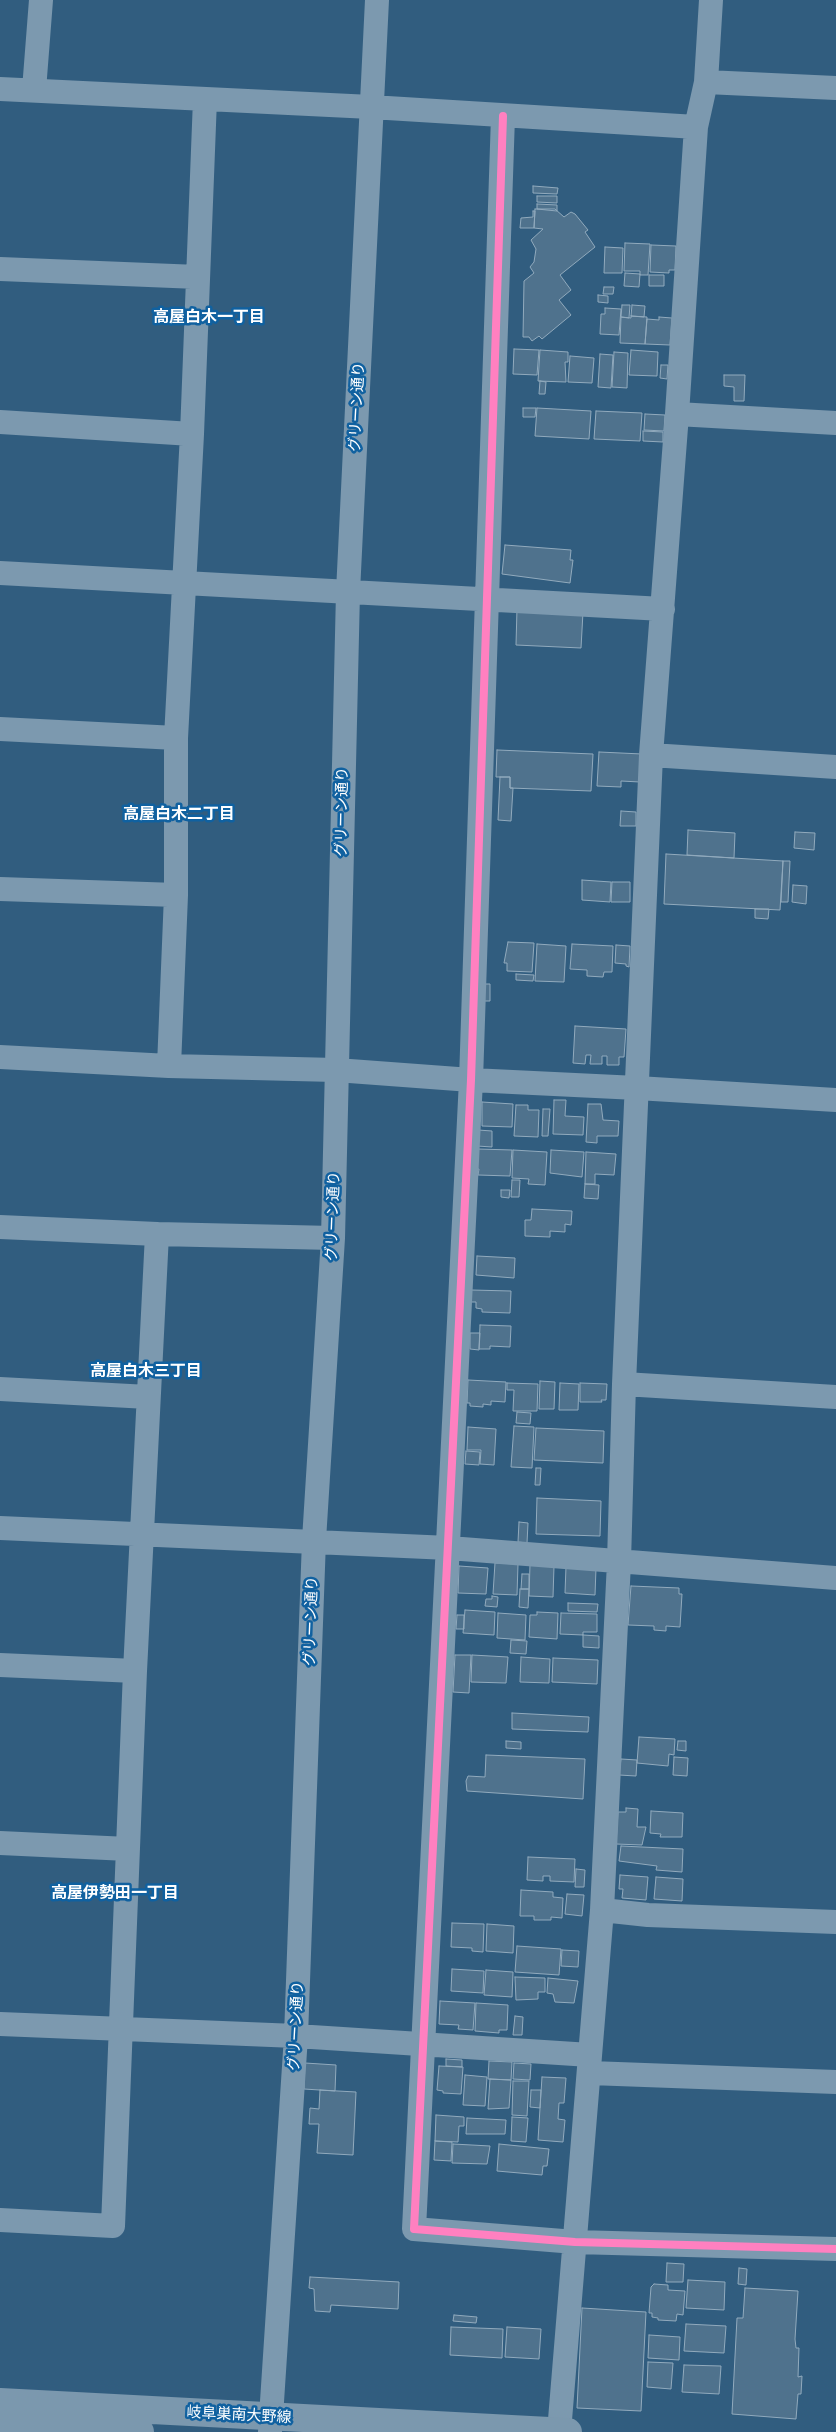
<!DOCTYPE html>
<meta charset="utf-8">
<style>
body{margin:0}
canvas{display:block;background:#315d7f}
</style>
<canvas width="836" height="2432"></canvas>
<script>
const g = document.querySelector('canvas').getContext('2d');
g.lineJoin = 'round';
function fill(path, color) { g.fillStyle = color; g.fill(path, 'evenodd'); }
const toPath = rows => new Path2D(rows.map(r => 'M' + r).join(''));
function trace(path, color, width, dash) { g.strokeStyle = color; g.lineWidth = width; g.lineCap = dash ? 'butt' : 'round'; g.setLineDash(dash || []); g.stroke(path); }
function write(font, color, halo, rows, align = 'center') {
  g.font = font + ' Inter,"Noto Sans JP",sans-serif'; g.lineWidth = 5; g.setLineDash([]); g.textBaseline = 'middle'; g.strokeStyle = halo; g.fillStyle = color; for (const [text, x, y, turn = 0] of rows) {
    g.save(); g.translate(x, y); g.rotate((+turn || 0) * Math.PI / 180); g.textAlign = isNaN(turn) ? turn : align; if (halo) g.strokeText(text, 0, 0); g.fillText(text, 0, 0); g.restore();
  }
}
const building = toPath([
 [533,186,558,188,557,194,533,193,533,186],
 [537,196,557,196,557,203,537,202,537,196],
 [537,204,557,205,557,211,537,209,537,204],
 [535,209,555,209,564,217,571,212,575,214,588,230,585,232,595,247,560,275,571,290,559,300,571,315,542,339,539,336,532,341,529,337,523,337,524,281,534,273,530,267,534,262,536,249,531,240,543,229,534,228,535,209],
 [533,211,535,211,534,228,520,228,521,218,533,217,533,211],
 [625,243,650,244,648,275,640,275,640,271,624,271,625,243],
 [651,245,676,246,675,270,669,270,669,273,650,272,651,245],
 [605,247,623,248,622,273,604,273,605,247],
 [625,273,640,274,639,287,624,286,625,273],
 [649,275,664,275,664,286,649,286,649,275],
 [604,287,614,287,613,294,603,294,604,287],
 [598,295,608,296,608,303,598,302,598,295],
 [622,305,630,305,629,318,621,317,622,305],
 [632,305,645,306,644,317,631,316,632,305],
 [605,308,621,309,619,335,600,334,601,314,605,314,605,308],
 [631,316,647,317,645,344,620,343,621,317,631,318,631,316],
 [659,317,672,318,670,345,645,344,647,319,659,320,659,317],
 [514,349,539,350,537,375,513,374,514,349],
 [540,350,568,352,568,362,565,362,566,382,538,381,540,350],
 [631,350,658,352,657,376,629,375,631,350],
 [614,352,628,353,627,388,612,387,614,352],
 [600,354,613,355,611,388,598,387,600,354],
 [570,356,594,358,592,383,568,382,570,356],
 [661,365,668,365,667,379,660,378,661,365],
 [724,375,745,375,744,401,734,401,734,387,724,386,724,375],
 [540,381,546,382,545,394,539,394,540,381],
 [523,408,536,408,535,417,523,417,523,408],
 [537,408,591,411,589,439,535,436,537,408],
 [596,411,642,413,640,441,594,439,596,411],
 [645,414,665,415,664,431,644,430,645,414],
 [643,431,663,432,663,442,643,441,643,431],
 [505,545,571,550,570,560,573,560,570,583,502,574,505,545],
 [517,609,583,612,581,648,516,645,517,609],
 [497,750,593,754,591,791,510,788,510,777,496,777,497,750],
 [599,752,642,754,640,782,621,781,621,787,597,786,599,752],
 [500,777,510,777,510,788,513,788,511,821,498,820,500,777],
 [621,811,636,812,636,826,620,826,621,811],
 [688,830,735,833,734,858,687,855,688,830],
 [795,832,815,833,814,850,794,848,795,832],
 [666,854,783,861,780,910,664,904,666,854],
 [783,861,790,861,788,902,781,902,783,861],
 [582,880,611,882,610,902,582,900,582,880],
 [612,882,630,882,630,902,611,902,612,882],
 [793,885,807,886,806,904,792,902,793,885],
 [755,909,769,909,768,919,755,918,755,909],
 [508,942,534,943,532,972,507,971,507,963,504,963,508,942],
 [537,944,566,946,564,982,535,981,537,944],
 [572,944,613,946,612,972,604,972,603,977,587,976,587,970,570,969,572,944],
 [616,945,630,946,629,967,626,966,626,964,615,963,616,945],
 [516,974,534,975,533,981,516,980,516,974],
 [485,984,490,984,490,1001,484,1001,485,984],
 [575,1026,626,1029,624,1057,619,1057,619,1065,607,1065,607,1056,602,1056,602,1064,590,1064,591,1055,586,1055,585,1064,573,1063,575,1026],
 [554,1100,566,1100,565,1116,584,1117,583,1135,553,1134,554,1100],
 [482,1102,513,1104,512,1127,482,1126,482,1102],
 [588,1104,601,1104,603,1120,619,1121,618,1136,597,1136,597,1143,586,1142,588,1104],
 [516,1105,528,1105,528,1110,539,1110,538,1137,514,1136,516,1105],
 [543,1109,550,1109,548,1136,542,1136,543,1109],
 [478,1130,492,1131,492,1147,477,1146,478,1130],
 [478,1149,512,1150,510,1176,478,1175,479,1169,476,1169,478,1149],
 [513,1150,547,1152,545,1185,528,1184,529,1179,512,1178,513,1150],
 [551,1150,584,1152,582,1177,550,1173,551,1150],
 [586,1152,616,1154,614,1175,595,1174,595,1184,585,1184,586,1152],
 [512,1180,520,1180,519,1197,511,1197,512,1180],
 [585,1184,599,1185,598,1199,584,1198,585,1184],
 [501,1190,510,1190,509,1198,501,1197,501,1190],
 [532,1209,572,1211,571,1225,565,1224,565,1232,550,1231,550,1237,525,1236,525,1220,531,1220,532,1209],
 [477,1256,515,1258,514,1278,476,1275,477,1256],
 [471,1290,511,1291,510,1313,482,1312,482,1309,476,1308,476,1302,471,1302,471,1290],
 [480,1325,511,1326,510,1347,490,1346,490,1349,479,1349,480,1325],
 [470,1333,480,1333,479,1350,470,1349,470,1333],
 [468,1380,506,1382,505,1402,491,1401,491,1405,483,1404,483,1407,470,1406,470,1403,467,1403,468,1380],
 [540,1381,555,1382,554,1409,539,1409,540,1381],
 [507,1383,538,1384,537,1411,513,1411,514,1390,507,1390,507,1383],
 [560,1383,579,1384,578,1410,559,1410,560,1383],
 [580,1383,607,1384,606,1400,601,1400,602,1402,580,1402,580,1383],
 [517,1412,531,1413,530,1424,516,1423,517,1412],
 [514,1426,534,1427,532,1468,511,1467,514,1426],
 [468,1427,496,1429,494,1465,480,1464,481,1450,467,1450,468,1427],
 [536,1428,604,1431,603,1463,534,1460,536,1428],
 [466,1451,480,1452,479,1465,465,1464,466,1451],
 [536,1468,541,1468,540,1485,535,1485,536,1468],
 [537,1498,601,1501,600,1536,536,1534,537,1498],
 [519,1522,528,1523,527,1543,518,1542,519,1522],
 [495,1563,518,1564,517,1595,493,1594,495,1563],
 [530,1565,554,1566,553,1597,529,1596,530,1565],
 [459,1566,488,1568,486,1594,458,1593,459,1566],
 [566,1567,596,1568,595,1595,565,1593,566,1567],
 [522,1574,529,1574,529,1589,521,1589,522,1574],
 [631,1586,679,1588,679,1594,682,1594,680,1627,666,1626,666,1631,654,1630,654,1626,628,1625,631,1586],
 [520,1589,529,1589,528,1608,519,1607,520,1589],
 [492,1596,498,1597,497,1607,485,1606,486,1599,492,1599,492,1596],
 [568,1603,598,1604,597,1612,568,1611,568,1603],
 [465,1610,495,1612,494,1635,463,1633,465,1610],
 [537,1612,558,1613,557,1639,529,1637,530,1615,537,1615,537,1612],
 [498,1613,526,1615,525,1640,497,1638,498,1613],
 [561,1613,597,1614,597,1632,583,1632,583,1635,560,1634,561,1613],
 [457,1615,464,1615,464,1629,456,1629,457,1615],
 [583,1635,599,1636,599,1648,583,1647,583,1635],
 [511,1640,527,1641,526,1654,510,1653,511,1640],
 [455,1655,471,1655,469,1693,453,1692,455,1655],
 [472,1655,508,1657,506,1683,471,1682,472,1655],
 [521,1657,550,1659,549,1683,520,1682,521,1657],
 [553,1658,598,1660,597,1684,552,1682,553,1658],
 [512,1713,589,1717,588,1732,512,1729,512,1713],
 [639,1737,675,1739,674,1755,669,1754,668,1766,637,1763,639,1737],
 [506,1741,521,1742,521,1749,506,1748,506,1741],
 [678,1741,686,1741,686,1751,677,1750,678,1741],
 [486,1755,585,1759,583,1799,467,1791,466,1781,468,1776,485,1777,486,1755],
 [674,1757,688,1758,687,1776,673,1775,674,1757],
 [621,1759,637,1760,636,1776,619,1775,621,1759],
 [626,1808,638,1809,637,1827,646,1827,642,1845,616,1844,618,1812,626,1812,626,1808],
 [651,1811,683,1813,682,1837,660,1837,661,1834,650,1833,651,1811],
 [621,1846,683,1849,682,1872,656,1870,657,1866,619,1861,621,1846],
 [528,1857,575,1859,574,1882,550,1881,550,1876,543,1876,543,1881,527,1880,528,1857],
 [576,1869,585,1870,584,1887,575,1887,576,1869],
 [620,1875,648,1877,646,1900,622,1898,623,1889,619,1889,620,1875],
 [656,1877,683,1879,682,1901,654,1899,656,1877],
 [521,1890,553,1892,553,1897,563,1898,562,1918,551,1917,551,1920,534,1920,534,1916,520,1916,521,1890],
 [567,1894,584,1895,582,1916,565,1914,567,1894],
 [452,1923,484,1924,483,1952,472,1951,472,1948,451,1947,452,1923],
 [487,1924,514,1926,513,1953,486,1951,487,1924],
 [517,1946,561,1949,559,1975,515,1972,517,1946],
 [562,1950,579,1951,578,1967,561,1966,562,1950],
 [452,1969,484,1971,483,1993,451,1991,452,1969],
 [486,1970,513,1972,512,1997,484,1995,486,1970],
 [515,1977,545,1978,545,1992,538,1992,538,1999,516,2000,515,1977],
 [548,1978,578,1981,574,2003,555,2002,553,1994,547,1993,548,1978],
 [440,2001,475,2003,473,2030,458,2029,459,2025,439,2024,440,2001],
 [476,2003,508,2005,507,2030,499,2030,499,2033,475,2031,476,2003],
 [515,2016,523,2017,522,2035,513,2035,515,2016],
 [446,2059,462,2060,462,2067,446,2066,446,2059],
 [489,2061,512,2062,511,2080,488,2079,489,2061],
 [305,2063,336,2065,335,2091,304,2089,305,2063],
 [514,2063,531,2064,530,2080,513,2079,514,2063],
 [439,2066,463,2067,461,2094,443,2093,443,2091,437,2090,439,2066],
 [465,2075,487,2077,485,2106,463,2105,465,2075],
 [542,2077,566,2078,564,2103,559,2103,558,2119,565,2120,563,2142,538,2140,542,2077],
 [490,2079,511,2080,509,2108,488,2109,490,2079],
 [513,2081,529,2081,527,2116,512,2115,513,2081],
 [320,2090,356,2092,353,2155,317,2153,319,2124,309,2124,310,2108,319,2109,320,2090],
 [531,2090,541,2090,540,2108,530,2107,531,2090],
 [436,2115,464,2117,464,2126,459,2126,458,2142,435,2141,436,2115],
 [512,2117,528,2118,526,2142,511,2141,512,2117],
 [467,2118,506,2120,505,2134,466,2134,467,2118],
 [435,2141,452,2142,451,2161,434,2160,435,2141],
 [453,2144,490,2146,487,2164,452,2163,453,2144],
 [499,2144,549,2149,547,2166,543,2166,542,2175,497,2171,499,2144],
 [667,2263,684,2264,683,2282,666,2282,667,2263],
 [739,2268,747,2269,746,2285,738,2284,739,2268],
 [310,2277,399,2282,398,2309,331,2305,330,2312,315,2311,314,2289,309,2288,310,2277],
 [688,2280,725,2282,724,2310,686,2308,688,2280],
 [654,2284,668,2285,668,2290,685,2291,683,2315,677,2314,676,2321,658,2320,658,2318,652,2317,652,2313,649,2313,651,2287,654,2284],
 [745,2288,798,2291,795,2339,796,2348,799,2348,798,2377,802,2376,801,2394,798,2394,796,2419,732,2414,737,2318,743,2318,745,2288],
 [582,2308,646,2312,641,2411,577,2408,582,2308],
 [454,2315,477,2317,476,2323,453,2321,454,2315],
 [686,2324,726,2326,724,2353,684,2351,686,2324],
 [451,2327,503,2329,502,2358,450,2355,451,2327],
 [507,2327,541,2329,539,2359,505,2357,507,2327],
 [649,2335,680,2337,679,2360,648,2358,649,2335],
 [648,2362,673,2363,671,2389,647,2387,648,2362],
 [684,2365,721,2366,719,2394,682,2392,684,2365]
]);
fill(building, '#4f728d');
trace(building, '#91aabd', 1);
trace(toPath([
 [706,82,836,88],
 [0,89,371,107,696,127],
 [34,90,41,0],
 [503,116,471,1080,414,2229,575,2242,836,2249],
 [0,269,198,277],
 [677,414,836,423],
 [0,422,192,434],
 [0,573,663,609],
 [0,729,176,738],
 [651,755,836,767],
 [0,889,176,895],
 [0,1057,169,1066,336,1070,471,1080,637,1088,836,1100],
 [169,1066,176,895,176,738,192,434,205,99],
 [0,1227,157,1234,135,1671,113,2226,0,2220],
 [157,1234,333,1238],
 [624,1384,836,1397],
 [0,1389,148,1397],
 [0,1528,449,1548,836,1578],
 [0,1665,135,1671],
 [0,1843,128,1849],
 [602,1910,648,1915,836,1922],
 [0,2024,296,2036,590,2055],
 [590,2073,836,2082],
 [270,2432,296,2036,314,1540,333,1238,348,592,377,0],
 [559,2432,602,1910,619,1562,624,1384,651,755,677,414,696,127,706,82,711,0]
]), '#7c99af', 24);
trace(toPath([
 [0,2402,568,2432],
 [0,2426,140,2432]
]), '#7b98ae', 28);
trace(toPath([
 [503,116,471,1080,414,2229,575,2242,836,2249]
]), '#ff80c0', 8);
write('15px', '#fff', '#1061a0', [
 ["グリーン通り",357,407,-87],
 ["グリーン通り",342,812,-89],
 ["グリーン通り",333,1216,-88],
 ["グリーン通り",311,1621,-88],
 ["グリーン通り",296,2026,-87],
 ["岐阜巣南大野線",239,2415,3]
]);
write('bold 16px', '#fff', '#1061a0', [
 ["高屋白木一丁目",209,317],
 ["高屋白木二丁目",179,814],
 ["高屋白木三丁目",146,1371],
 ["高屋伊勢田一丁目",115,1893]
]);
</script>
